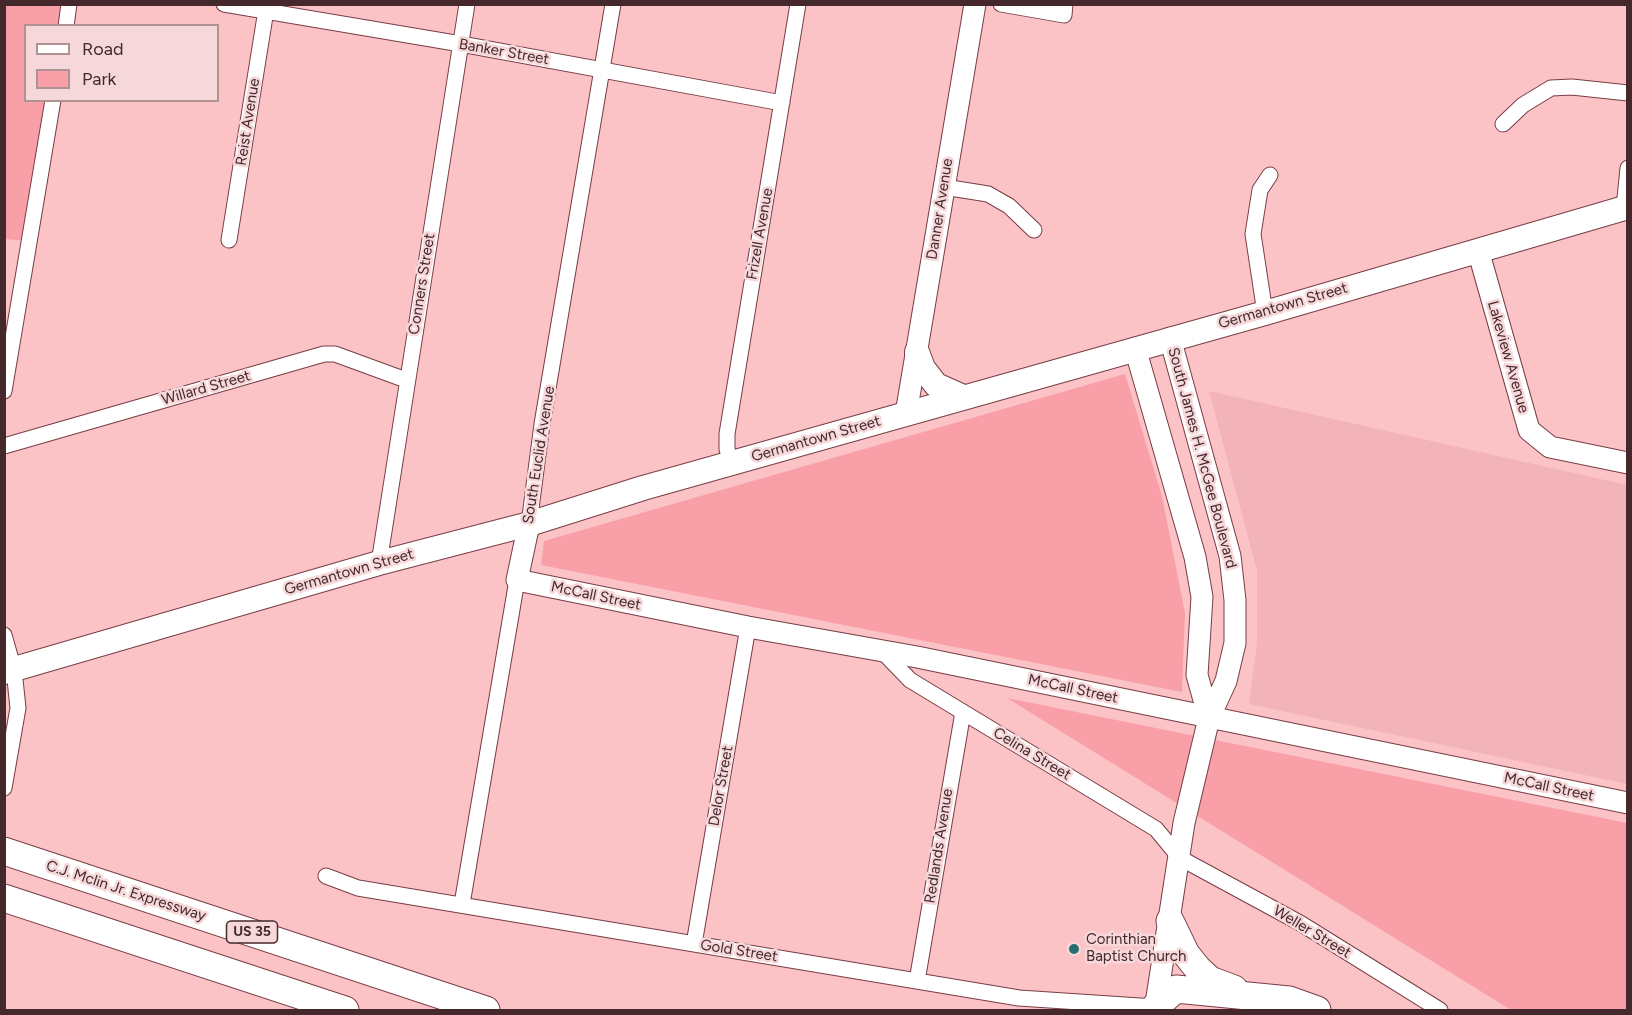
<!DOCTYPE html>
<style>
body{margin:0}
#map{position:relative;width:1632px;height:1015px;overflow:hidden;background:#fcc3c7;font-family:Figtree,sans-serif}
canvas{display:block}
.frame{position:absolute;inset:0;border:6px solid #44282b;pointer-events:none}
.legend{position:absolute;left:24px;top:24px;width:195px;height:78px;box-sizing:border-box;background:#f6d8da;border:2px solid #af9294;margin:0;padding:8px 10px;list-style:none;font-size:18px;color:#44282b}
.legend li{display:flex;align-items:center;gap:12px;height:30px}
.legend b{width:30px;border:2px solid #af9294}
</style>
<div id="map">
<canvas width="1632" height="1015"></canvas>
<div class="frame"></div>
<ul class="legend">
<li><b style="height:8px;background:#fff"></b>Road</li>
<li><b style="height:16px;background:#f99fa8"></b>Park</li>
</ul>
</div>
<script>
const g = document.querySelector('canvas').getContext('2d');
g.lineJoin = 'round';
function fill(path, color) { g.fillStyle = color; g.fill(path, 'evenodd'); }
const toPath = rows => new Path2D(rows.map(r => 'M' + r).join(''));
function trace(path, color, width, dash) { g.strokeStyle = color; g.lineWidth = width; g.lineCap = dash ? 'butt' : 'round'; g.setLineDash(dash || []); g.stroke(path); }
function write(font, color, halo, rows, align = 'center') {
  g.font = font + ' Figtree,sans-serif'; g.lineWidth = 5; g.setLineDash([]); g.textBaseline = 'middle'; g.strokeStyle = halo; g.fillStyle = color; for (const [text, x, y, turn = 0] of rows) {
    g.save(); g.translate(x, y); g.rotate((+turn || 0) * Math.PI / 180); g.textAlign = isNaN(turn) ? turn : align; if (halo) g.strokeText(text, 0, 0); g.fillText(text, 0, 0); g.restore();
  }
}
fill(toPath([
 [1209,391,1627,485,1627,784,1249,704,1257,643,1257,571]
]), '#f2b3b9');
fill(toPath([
 [4,5,69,5,66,25,26,26,26,100,53,101,30,241,5,239],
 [1125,374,1162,496,1185,613,1182,692,541,565,544,541],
 [1007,698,1627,823,1627,1010,1511,1010]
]), '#f99fa8');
const street = toPath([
 [224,4,461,44,782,103],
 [1001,4,1064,15,1065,4],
 [66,26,69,4],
 [1503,124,1523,105,1551,88,1572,87,1628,93],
 [944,187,988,194,1009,206,1034,230],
 [1624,208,1628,168],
 [229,240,267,4],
 [1265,313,1253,234,1260,190,1270,175],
 [4,391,53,100],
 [4,446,324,354,335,354,406,380],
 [731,463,727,449,727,434,798,4],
 [529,524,542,424,613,4],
 [379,563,467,4],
 [4,635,14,670,18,708,4,788],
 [882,651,910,680,1156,829,1180,858,1300,923,1440,1010],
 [326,876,358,888,1019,998,1155,1007],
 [462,904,517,580],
 [694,944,748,627],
 [917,981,963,712]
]);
const secondary = toPath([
 [1478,250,1529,430,1550,447,1628,463],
 [1135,348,1195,557,1202,597,1197,675,1209,718],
 [906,414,975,4],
 [529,524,517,580,748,627,917,657,1628,803],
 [1155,1010,1184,823,1209,718,1226,681,1235,643,1235,600,1230,556,1170,338]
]);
const primary = toPath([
 [917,352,923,368,936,385,963,397],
 [4,672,379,563,529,524,643,488,1265,313,1628,207]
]);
const highway = toPath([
 [4,851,486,1010],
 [4,898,345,1010],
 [1170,921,1186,954,1198,969,1210,980,1234,989],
 [1155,1007,1176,989,1289,1000,1317,1010]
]);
trace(street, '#783d44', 17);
trace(secondary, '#783d44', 23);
trace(primary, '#783d44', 26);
trace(highway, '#783d44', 29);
trace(street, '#fff', 15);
trace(secondary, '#fff', 21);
trace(primary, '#fff', 24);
trace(highway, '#fff', 27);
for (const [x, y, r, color] of [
 [1074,949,6,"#25706f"]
]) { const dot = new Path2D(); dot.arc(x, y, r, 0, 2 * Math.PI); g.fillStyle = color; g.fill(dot); trace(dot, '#f6d8da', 2); }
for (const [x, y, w] of [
 [252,932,51]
]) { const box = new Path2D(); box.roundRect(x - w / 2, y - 11, w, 22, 4.5); g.fillStyle = '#f6d8da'; g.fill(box); trace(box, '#44282b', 1.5); }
write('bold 14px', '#44282b', null, [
 ["US 35",252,932]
]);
write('15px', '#44282b', '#f6d8da', [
 ["Banker Street",504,52,10],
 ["Reist Avenue",248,122,-81],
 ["Danner Avenue",940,209,-81],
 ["Frizell Avenue",760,234,-80],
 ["Conners Street",422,284,-81],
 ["Germantown Street",1283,306,-16],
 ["Lakeview Avenue",1508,357,74],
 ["Willard Street",206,388,-16],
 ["Germantown Street",816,439,-16],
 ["South Euclid Avenue",539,455,-81],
 ["South James H. McGee Boulevard",1202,458,75],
 ["Germantown Street",349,572,-16],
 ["McCall Street",596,596,12],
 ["McCall Street",1073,689,12],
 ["Celina Street",1032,754,31],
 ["Delor Street",721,786,-80],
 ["McCall Street",1549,787,12],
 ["Redlands Avenue",939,846,-81],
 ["C.J. Mclin Jr. Expressway",126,891,18],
 ["Weller Street",1312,932,31],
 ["Gold Street",739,951,9]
]);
write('15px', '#44282b', '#f6d8da', [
 ["Corinthian",1086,940],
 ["Baptist Church",1086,957]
], 'left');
</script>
